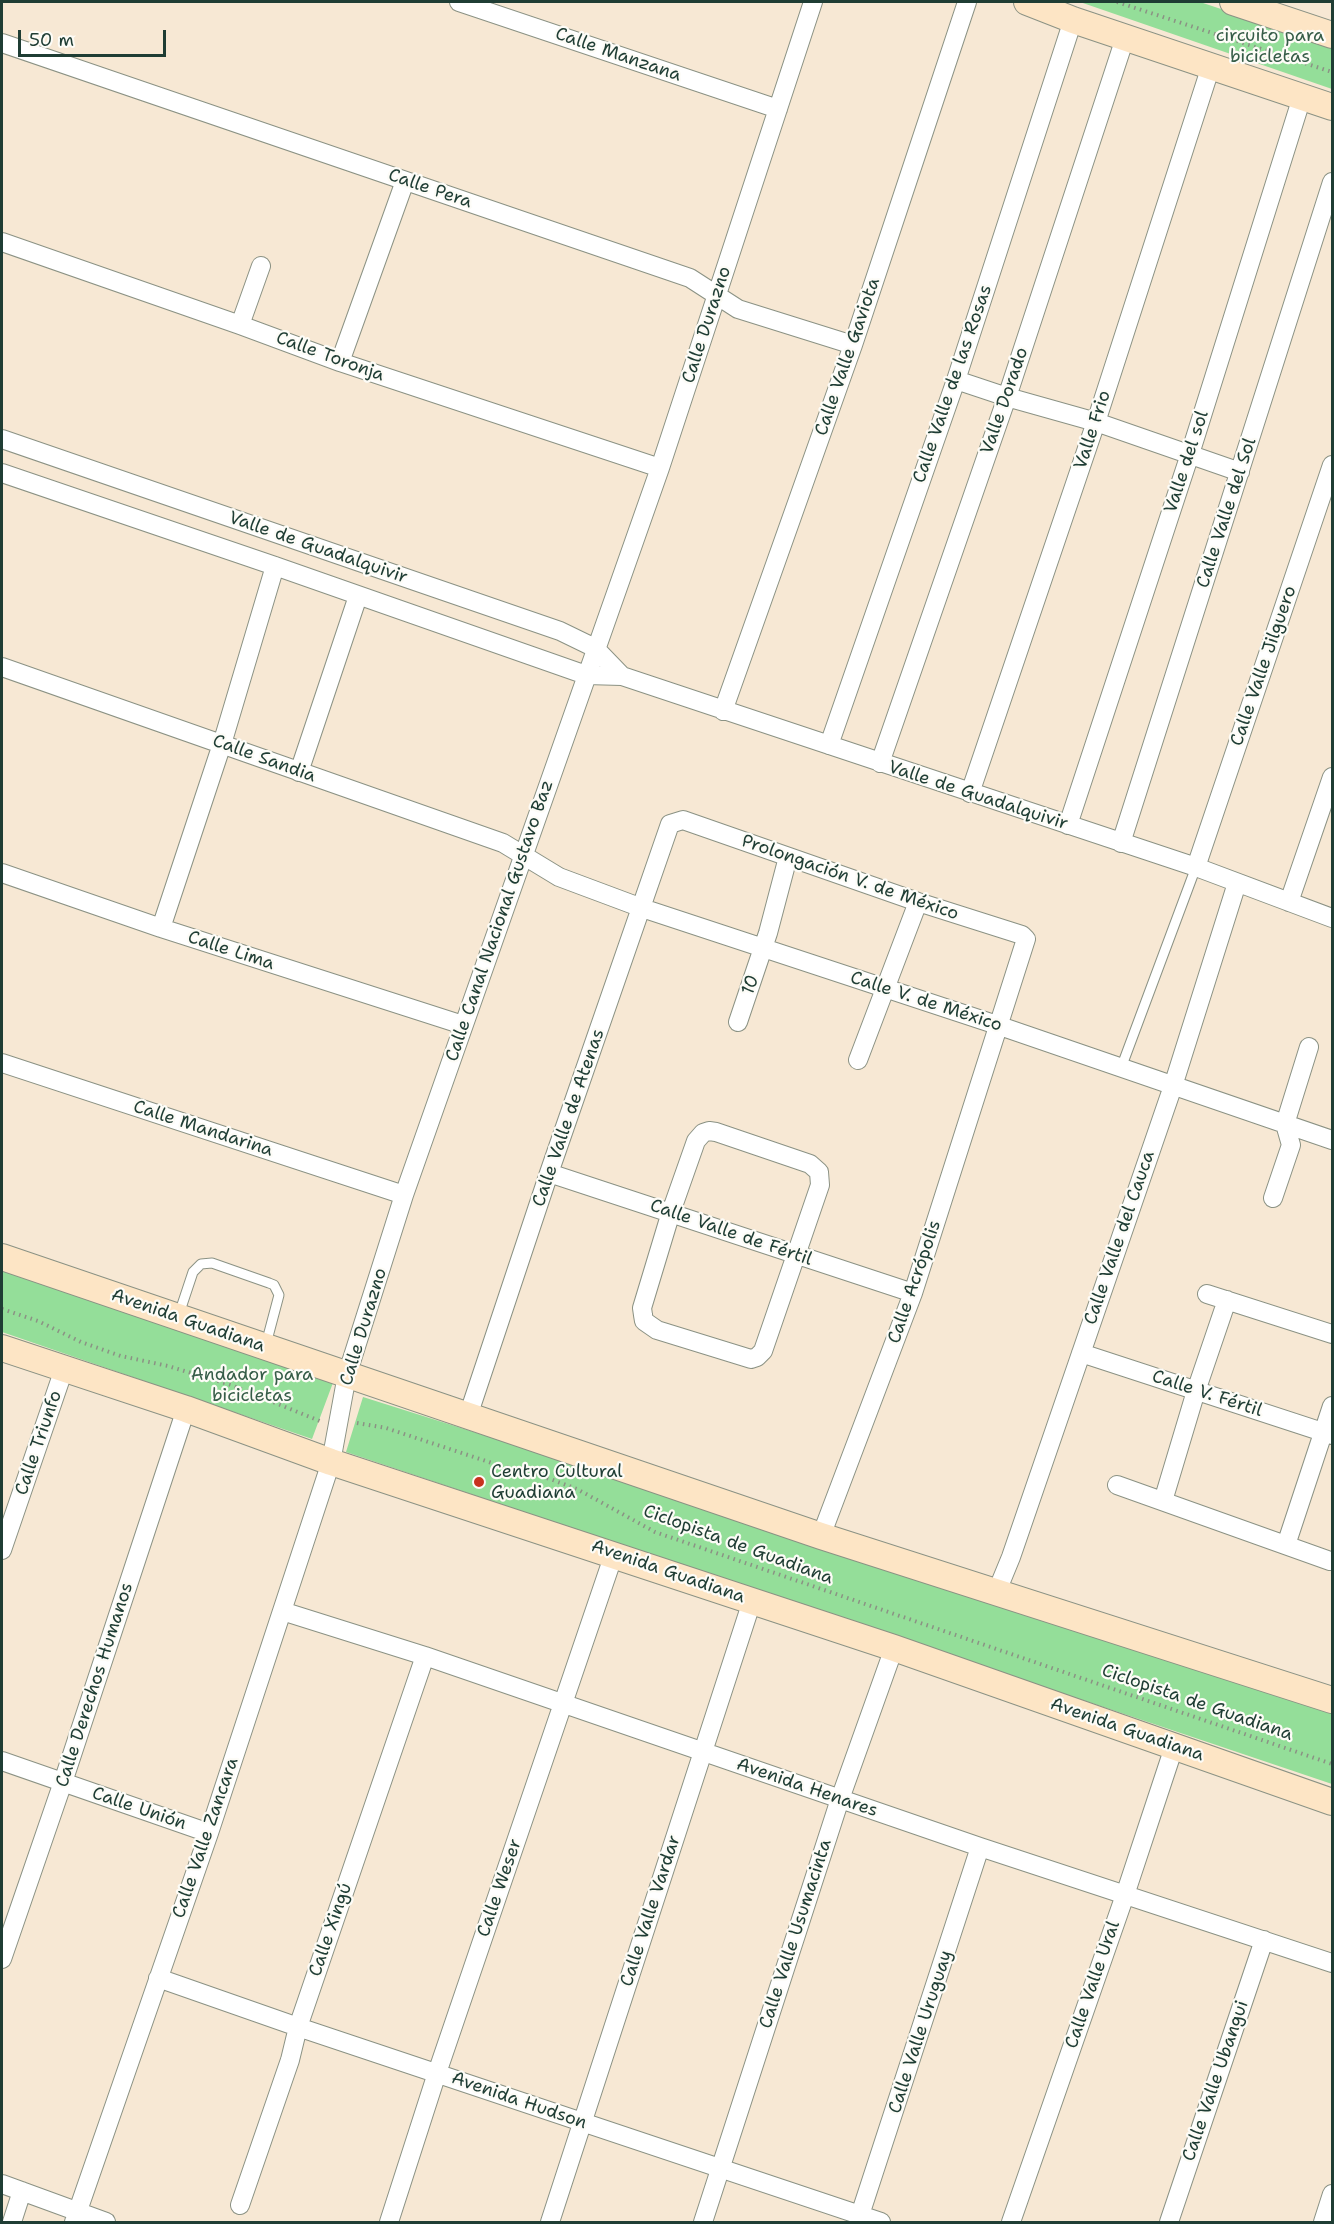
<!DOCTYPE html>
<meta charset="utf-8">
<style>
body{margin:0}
#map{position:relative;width:1334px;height:2224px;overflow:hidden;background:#f7e8d4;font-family:"Shantell Sans",sans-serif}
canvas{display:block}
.frame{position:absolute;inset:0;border:3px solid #1f3d34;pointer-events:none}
.scale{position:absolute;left:18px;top:30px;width:148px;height:27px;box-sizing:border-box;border:3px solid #1f3d34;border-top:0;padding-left:8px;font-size:18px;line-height:21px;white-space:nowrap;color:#1f3d34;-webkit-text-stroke:4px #fdfcf7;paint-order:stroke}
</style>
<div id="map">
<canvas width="1334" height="2224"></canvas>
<div class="frame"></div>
<div class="scale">50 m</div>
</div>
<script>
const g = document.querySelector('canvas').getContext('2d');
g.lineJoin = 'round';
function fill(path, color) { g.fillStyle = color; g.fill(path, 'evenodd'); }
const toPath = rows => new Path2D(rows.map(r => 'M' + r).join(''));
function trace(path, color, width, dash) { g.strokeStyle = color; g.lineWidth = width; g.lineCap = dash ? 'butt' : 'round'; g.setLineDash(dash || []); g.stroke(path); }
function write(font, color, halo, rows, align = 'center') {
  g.font = font + ' "Shantell Sans",sans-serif'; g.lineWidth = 4.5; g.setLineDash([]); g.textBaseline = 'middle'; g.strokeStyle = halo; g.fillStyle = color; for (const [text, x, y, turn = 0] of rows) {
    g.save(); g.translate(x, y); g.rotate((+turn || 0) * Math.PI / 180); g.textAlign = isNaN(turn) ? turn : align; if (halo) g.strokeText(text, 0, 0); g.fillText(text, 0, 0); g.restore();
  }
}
fill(toPath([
 [1080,2,1200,2,1332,46,1332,89],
 [2,1266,334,1380,312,1439,2,1332],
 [363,1397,1332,1703,1332,1784,346,1452]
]), '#94de99');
const lane = toPath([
 [1121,1068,1196,867],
 [179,1314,193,1272,201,1264,212,1263,269,1283,274,1285,279,1295,266,1344]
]);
const street = toPath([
 [459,2,778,109],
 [2,43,690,278,738,309,853,345],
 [2,242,240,325,340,362,660,468],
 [240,325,261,266],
 [340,362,405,181],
 [956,380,1007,397,1096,422,1240,472],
 [2,439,560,631,595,648,622,676],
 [2,473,275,566,586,675,622,676,1196,867,1332,918],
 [2,667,503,843,559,877,642,908,997,1025,1332,1140],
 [723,711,853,345,967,2],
 [829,745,956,380,1073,20],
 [880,763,1007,397,1125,38],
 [299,772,358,596],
 [970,793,1096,422,1211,66],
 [1068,825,1190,454,1302,97],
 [1121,843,1332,182],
 [1196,867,1332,465],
 [2,873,161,928,463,1025],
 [1289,902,1332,777],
 [161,928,222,744,275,566],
 [738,1022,768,933,788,857],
 [858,1060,918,902],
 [2,1063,404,1195],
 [709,1131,716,1132,810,1164,819,1172,820,1185,763,1351,757,1357,751,1359,657,1330,644,1321,643,1315,642,1308,671,1212,696,1141,703,1133,709,1131],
 [549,1173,913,1293],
 [1273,1198,1291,1145,1285,1124,1309,1047],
 [1207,1294,1332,1334],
 [1081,1353,1332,1435],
 [468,1416,549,1173,670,824,683,820,918,902,1022,935,1026,939,913,1293,821,1536],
 [1117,1485,1330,1561],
 [1163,1501,1196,1391,1227,1300],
 [1286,1545,1332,1406],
 [2,1550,64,1369],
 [997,1591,1011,1557,1173,1086,1237,883],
 [282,1611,425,1656,980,1847,1332,1963],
 [2,1761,209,1833],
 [2,1959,63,1782,186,1409],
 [158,1978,298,2027,881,2222],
 [2,2184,106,2222],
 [240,2205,290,2060,298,2027,425,1656],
 [860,2215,980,1847],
 [12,2222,22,2191],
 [74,2222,209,1833,331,1462,347,1375,404,1195,660,468,813,2],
 [389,2222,437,2073,614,1554],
 [550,2222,752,1601],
 [703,2222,840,1799,894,1648],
 [1011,2222,1125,1895,1174,1747],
 [1169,2222,1264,1940],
 [1323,2222,1332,2194]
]);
const secondary = toPath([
 [1027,2,1073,20,1332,107],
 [1233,2,1332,35],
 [2,1257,821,1536,1332,1700],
 [2,1348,186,1409,331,1462,894,1648,1332,1802]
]);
trace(lane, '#8b9284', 11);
trace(street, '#8b9284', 20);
trace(secondary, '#8b9284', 28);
trace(toPath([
 [1117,2,1332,72],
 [2,1309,38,1321,81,1342,121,1356,168,1366,231,1385,320,1421],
 [357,1423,386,1428,492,1463,550,1479,577,1489,655,1532,1332,1764]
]), '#8b9284', 4, [1.5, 4.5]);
trace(lane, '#fff', 9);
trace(street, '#fff', 18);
trace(secondary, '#fde5c5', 26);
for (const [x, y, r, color] of [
 [479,1482,6,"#c8321e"]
]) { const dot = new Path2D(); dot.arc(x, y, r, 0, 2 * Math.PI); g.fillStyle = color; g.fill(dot); trace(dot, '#fdfcf7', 2); }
write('18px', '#365d48', '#fdfcf7', [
 ["circuito para",1270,36],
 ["bicicletas",1270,57],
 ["Andador para",252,1375],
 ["bicicletas",252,1396]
]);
write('18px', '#1f3d34', '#fdfcf7', [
 ["Calle Manzana",618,55,19],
 ["Calle Pera",430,189,19],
 ["Calle Durazno",707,325,-72],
 ["Calle Toronja",330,357,20],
 ["Calle Valle Gaviota",848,357,-71],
 ["Calle Valle de las Rosas",953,384,-71],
 ["Valle Dorado",1005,401,-71],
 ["Valle Frio",1093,430,-72],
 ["Valle del sol",1187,462,-72],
 ["Calle Valle del Sol",1227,513,-72],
 ["Valle de Guadalquivir",318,548,19],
 ["Calle Valle Jilguero",1264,666,-71],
 ["Calle Sandia",264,759,20],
 ["Valle de Guadalquivir",978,796,18],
 ["Prolongación V. de México",850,878,19],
 ["Calle Canal Nacional Gustavo Baz",500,921,-71],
 ["Calle Lima",231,951,18],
 ["10",751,985,-71],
 ["Calle V. de México",926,1002,18],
 ["Calle Valle de Atenas",569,1118,-71],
 ["Calle Mandarina",203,1129,18],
 ["Calle Valle de Fértil",731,1233,19],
 ["Calle Valle del Cauca",1120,1238,-71],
 ["Calle Acrópolis",915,1282,-71],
 ["Avenida Guadiana",188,1321,19],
 ["Calle Durazno",364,1327,-73],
 ["Calle V. Fértil",1207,1394,18],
 ["Calle Triunfo",39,1443,-71],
 ["Ciclopista de Guadiana",738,1545,20],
 ["Avenida Guadiana",668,1572,19],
 ["Calle Derechos Humanos",95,1685,-72],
 ["Ciclopista de Guadiana",1197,1703,19],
 ["Avenida Guadiana",1127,1730,19],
 ["Avenida Henares",807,1788,19],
 ["Calle Unión",139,1809,19],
 ["Calle Valle Zancara",206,1838,-71],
 ["Calle Weser",500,1888,-71],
 ["Calle Valle Vardar",651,1911,-72],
 ["Calle Xingú",331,1930,-71],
 ["Calle Valle Usumacinta",796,1934,-72],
 ["Calle Valle Ural",1093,1985,-71],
 ["Calle Valle Uruguay",921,2032,-72],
 ["Calle Valle Ubangui",1216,2081,-71],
 ["Avenida Hudson",519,2101,19]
]);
write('18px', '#1f3d34', '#fdfcf7', [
 ["Centro Cultural",491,1472],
 ["Guadiana",491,1493]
], 'left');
</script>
